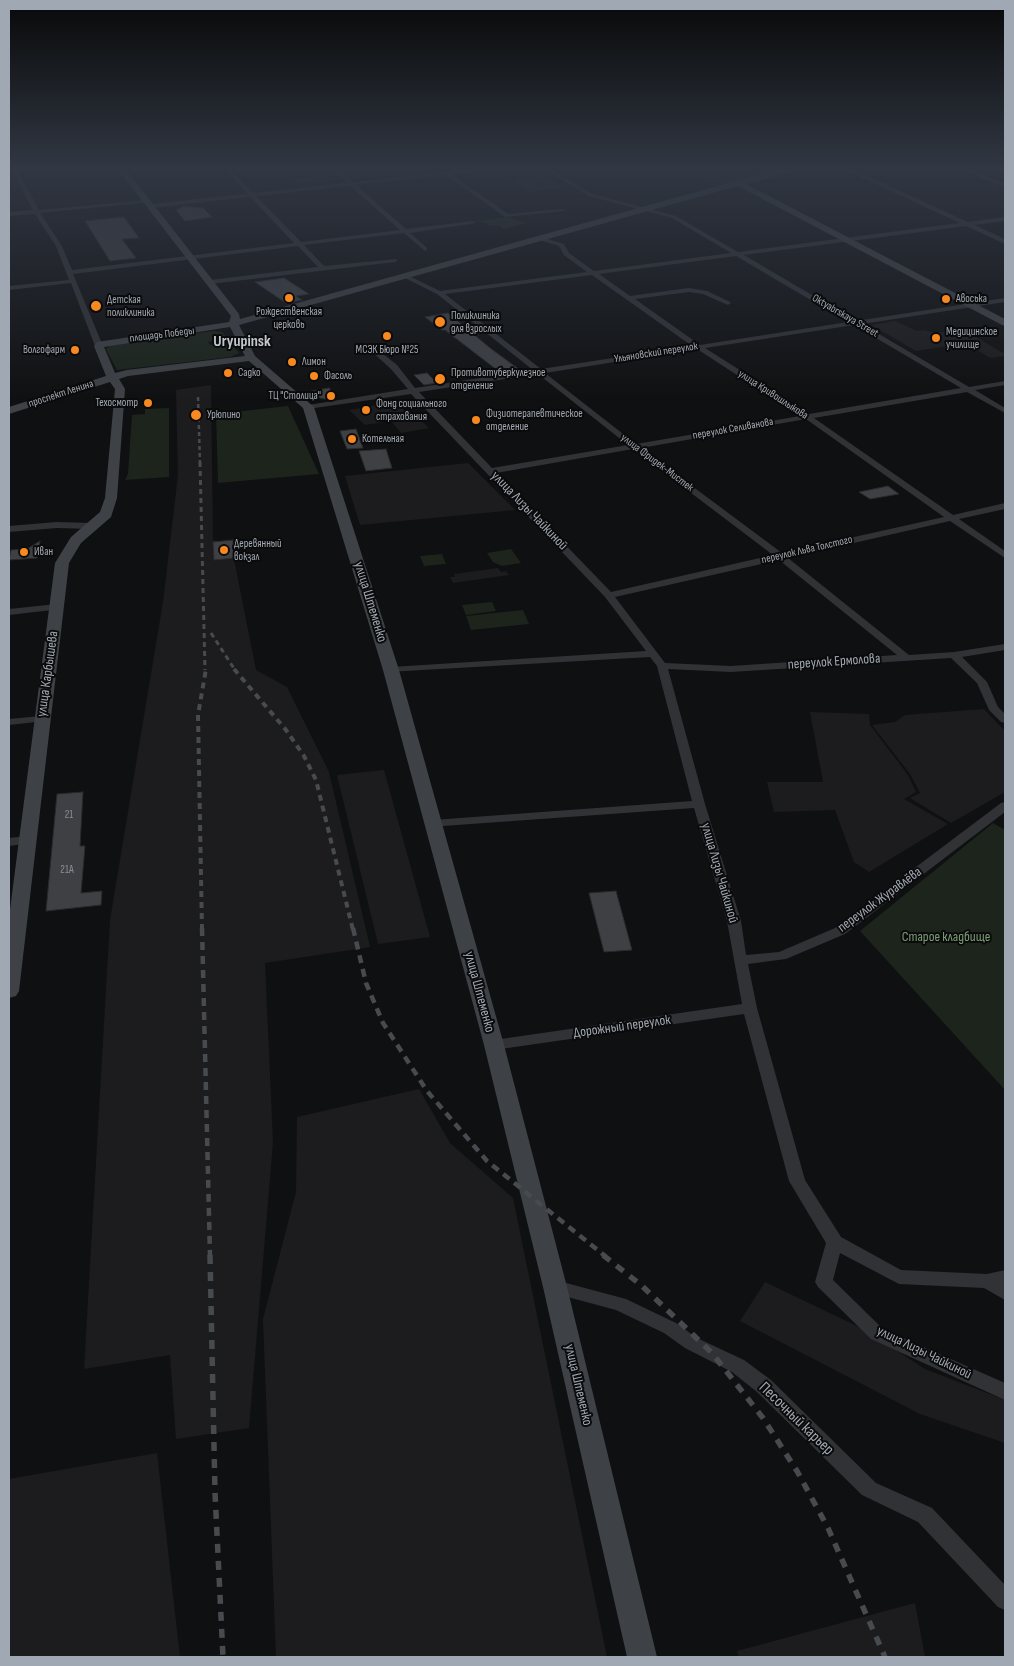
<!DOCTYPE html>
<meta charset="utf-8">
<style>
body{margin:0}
#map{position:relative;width:1014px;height:1666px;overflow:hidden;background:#0f1011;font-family:"Sofia Sans Condensed",sans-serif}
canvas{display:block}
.frame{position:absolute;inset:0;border:10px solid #a0a9b3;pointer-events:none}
</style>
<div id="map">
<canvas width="1014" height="1666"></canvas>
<div class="frame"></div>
</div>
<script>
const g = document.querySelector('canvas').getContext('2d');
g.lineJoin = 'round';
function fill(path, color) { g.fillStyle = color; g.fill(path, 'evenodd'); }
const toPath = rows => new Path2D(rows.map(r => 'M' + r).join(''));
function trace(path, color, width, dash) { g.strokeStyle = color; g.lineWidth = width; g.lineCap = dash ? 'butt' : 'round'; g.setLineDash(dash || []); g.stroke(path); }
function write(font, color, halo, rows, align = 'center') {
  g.font = font + ' "Sofia Sans Condensed",sans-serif'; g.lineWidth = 4; g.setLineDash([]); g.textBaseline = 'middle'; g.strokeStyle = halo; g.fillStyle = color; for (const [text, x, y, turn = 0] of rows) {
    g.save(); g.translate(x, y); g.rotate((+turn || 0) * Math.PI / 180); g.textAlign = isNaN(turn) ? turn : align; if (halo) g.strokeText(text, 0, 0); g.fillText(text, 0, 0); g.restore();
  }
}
fill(toPath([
 [332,175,338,180,299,184,292,179],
 [545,176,565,188,529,192,511,180],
 [895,321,917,331,923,330,937,333,962,329,1005,354,1005,356,990,358,966,343,916,351,871,325],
 [211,385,213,540,231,544,256,670,287,687,329,772,370,947,265,963,273,1142,249,1428,176,1439,170,1355,84,1369,110,920,163,602,178,475,176,390],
 [400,401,406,407,402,408,408,414,413,413,429,428,401,433,391,421,365,425,349,410],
 [468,463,515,510,360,525,345,476],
 [498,568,501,572,506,571,509,575,453,583,450,577,455,577,454,574],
 [984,709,1005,731,1005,792,951,823,910,798,920,793,910,774,872,725,895,722,905,715],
 [810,712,869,714,870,725,908,775,916,792,904,799,948,824,869,872,854,862,835,810,774,812,767,782,823,782],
 [384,770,430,937,378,944,337,775],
 [419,1089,450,1143,513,1198,607,1657,276,1657,263,1319,296,1192,297,1117],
 [765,1282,863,1329,925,1369,1005,1400,1005,1443,920,1414,740,1321],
 [157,1453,180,1657,9,1657,9,1479],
 [915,1603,925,1657,739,1657,737,1651]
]), '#1c1c1e');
fill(toPath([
 [344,168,459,168,357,179],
 [681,168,782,168,734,181,736,182,720,186,712,185],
 [508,217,526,223,504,229,498,225,492,226,477,221],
 [214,331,222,332,228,339,208,342,210,345,230,342,239,353,230,357,117,370,106,349,113,344],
 [288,406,319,474,218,483,216,414],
 [169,408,169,477,125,480,128,474,132,415,145,414,145,409],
 [511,549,521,563,502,566,493,562,487,553],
 [442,554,446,564,424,566,420,556],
 [492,602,496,611,466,615,462,605],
 [523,610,529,624,471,630,466,616],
 [993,823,1005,830,1005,1090,860,931]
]), '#1c241c');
const building = toPath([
 [184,206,203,208,212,217,185,221,176,210,184,206],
 [124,217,139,238,122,239,136,258,110,261,85,221,124,217],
 [284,278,309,294,296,296,302,300,286,303,255,282,284,278],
 [448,313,490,348,520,370,501,373,445,330,442,330,425,317,448,313],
 [427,373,437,383,424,385,414,375,427,373],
 [329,388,337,397,324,399,300,393,329,388],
 [356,429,363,448,347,449,340,431,356,429],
 [386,449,392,468,366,471,359,451,386,449],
 [888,486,899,494,870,499,859,492,888,486],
 [233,540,234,558,214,560,213,542,233,540],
 [40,541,37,558,9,560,11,550,27,549,40,541],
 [83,792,80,846,85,846,81,893,102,891,101,905,46,911,57,794,83,792],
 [616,891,632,950,604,952,589,893,616,891]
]);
fill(building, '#3e4044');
trace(building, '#292a2d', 1);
fill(toPath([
 [11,168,42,168,18,171,39,210,148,200,151,202,40,213,62,246,72,270,294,243,223,168,229,168,301,242,400,230,330,168,337,168,406,229,473,221,476,223,410,233,427,248,427,250,425,251,404,233,304,245,324,266,397,259,397,261,395,262,210,284,207,282,210,280,318,267,298,246,73,274,103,346,99,348,95,346,71,283,9,290,9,286,69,280,56,246,35,214,9,216,9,212,33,210,11,168],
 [543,168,550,168,592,194,676,216,738,252,1005,217,1005,221,744,255,856,321,1005,298,1005,302,862,324,969,387,1005,381,1005,385,975,390,1005,408,1005,413,967,392,814,418,953,515,1005,503,1005,509,959,519,1005,551,1005,558,950,521,788,558,909,655,954,652,1005,644,1005,650,962,657,987,682,998,707,1005,714,1005,723,1001,722,989,710,977,683,951,658,731,672,668,669,705,804,741,921,746,955,779,952,835,928,1001,803,1005,802,1005,812,845,934,786,959,748,964,757,1008,805,1180,841,1237,901,1270,987,1274,1005,1270,1005,1300,984,1288,899,1284,840,1253,833,1280,883,1329,1005,1383,1005,1400,871,1339,818,1287,815,1282,826,1243,789,1181,744,1014,494,1050,489,1049,487,1045,489,1041,494,1040,742,1004,727,921,694,808,429,827,427,824,433,820,692,801,657,666,650,657,387,672,386,670,391,667,646,651,605,597,411,394,308,409,304,407,308,405,408,389,391,369,370,350,370,346,373,346,397,365,415,388,533,370,437,294,403,277,403,275,407,275,440,291,587,272,564,255,559,246,539,240,541,237,564,244,569,253,594,271,731,253,672,218,588,196,543,168],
 [736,256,848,322,700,345,635,299,689,292,703,294,728,305,731,303,730,302,707,291,689,288,630,296,599,274,736,256],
 [592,275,692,346,541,369,445,294,592,275],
 [854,325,961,388,809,414,705,348,854,325],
 [697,349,800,416,636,444,545,373,697,349],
 [538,374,628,445,492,468,419,392,538,374],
 [806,419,944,517,782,553,641,448,806,419],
 [633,449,773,555,611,592,496,473,633,449],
 [779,560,897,655,731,666,665,663,615,597,779,560],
 [958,168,966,168,1005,184,1005,188,958,168],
 [448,172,508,214,562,209,565,211,505,217,446,175,448,172],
 [57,522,92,523,97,526,92,529,57,528,9,532,9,526,57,522],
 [57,604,62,607,61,609,9,615,9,609,57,604],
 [41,716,47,719,45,721,9,725,9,719,41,716],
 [27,836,33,840,31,843,9,846,9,838,27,836],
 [555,1280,626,1299,676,1323,697,1338,744,1360,771,1380,876,1483,932,1508,1005,1585,1005,1610,998,1607,918,1522,862,1495,757,1392,732,1372,685,1348,664,1333,616,1310,549,1292,546,1287,549,1282,555,1280]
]), '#303236');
fill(toPath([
 [482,168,506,168,152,208,149,206,152,204,482,168],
 [788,168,800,168,785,173,782,171,788,168],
 [841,168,850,168,1005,239,1005,244,841,168]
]), '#303236');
fill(toPath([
 [117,168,125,168,239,314,240,319,782,168,790,168,788,173,746,184,1005,319,1005,326,1002,325,738,186,239,325,255,356,314,407,399,670,504,1045,567,1287,657,1657,627,1657,543,1287,484,1045,383,670,303,408,249,361,128,376,119,379,125,389,117,498,111,517,81,543,69,563,19,991,16,996,9,998,9,917,55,563,71,537,100,512,105,498,115,389,110,382,9,414,9,407,106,376,94,346,97,342,229,322,231,316,117,168],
 [230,327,245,356,127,370,115,373,104,347,230,327]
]), '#3e4246');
trace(toPath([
 [198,397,200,464]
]), '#474b4f', 2.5, [4, 3]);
trace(toPath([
 [200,462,205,670],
 [211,633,235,670]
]), '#474b4f', 3, [5, 4]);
trace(toPath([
 [234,669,286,730,304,756,316,780,353,930],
 [202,930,198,715,206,669]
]), '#474b4f', 4, [6, 5]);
trace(toPath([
 [202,928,210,1256],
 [353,928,366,983,383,1023,427,1091,487,1161,605,1256]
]), '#474b4f', 4.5, [8, 6]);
trace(toPath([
 [210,1255,215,1493,223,1657],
 [603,1255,641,1285,712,1353,763,1418,797,1471,828,1528,885,1657]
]), '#474b4f', 5.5, [9, 8]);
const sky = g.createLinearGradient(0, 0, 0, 402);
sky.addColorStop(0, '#080909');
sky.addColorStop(0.42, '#313743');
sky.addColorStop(1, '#31374300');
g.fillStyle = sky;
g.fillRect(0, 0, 1014, 402);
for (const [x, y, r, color] of [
 [289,298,5,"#f88920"],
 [946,299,5,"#f88920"],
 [96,306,6,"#f88920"],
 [440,322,6,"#f88920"],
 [387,336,5,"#f88920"],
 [936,338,5,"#f88920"],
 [75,350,5,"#f88920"],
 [292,362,5,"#f88920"],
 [228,373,5,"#f88920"],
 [314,376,5,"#f88920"],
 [440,379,6,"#f88920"],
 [331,396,5,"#f88920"],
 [148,403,5,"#f88920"],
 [366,410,5,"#f88920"],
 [196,415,6,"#f88920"],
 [476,420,5,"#f88920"],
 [352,439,5,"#f88920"],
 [224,550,5,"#f88920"],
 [24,552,5,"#f88920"]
]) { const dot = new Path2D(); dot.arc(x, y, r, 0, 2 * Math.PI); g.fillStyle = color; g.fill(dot); trace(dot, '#0b0b0c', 2); }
write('11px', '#a0a9b3', '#0b0b0c', [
 ["Авоська",956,299],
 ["Детская",107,300],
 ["поликлиника",107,313],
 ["Рождественская",289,312,"center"],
 ["церковь",289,325,"center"],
 ["Поликлиника",451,316],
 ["для взрослых",451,329],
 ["Медицинское",946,332],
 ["училище",946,345],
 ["Волгофарм",65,350,"right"],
 ["МСЭК Бюро №25",387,350,"center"],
 ["Лимон",302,362],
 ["Садко",238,373],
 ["Противотуберкулезное",451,373],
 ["отделение",451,386],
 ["Фасоль",324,376],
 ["ТЦ \"Столица\"",321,396,"right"],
 ["Техосмотр",138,403,"right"],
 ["Фонд социального",376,404],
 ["страхования",376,417],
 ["Физиотерапевтическое",486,414],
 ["отделение",486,427],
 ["Урюпино",207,415],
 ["Котельная",362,439],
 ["Деревянный",234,544],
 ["вокзал",234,557],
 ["Иван",34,552]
], 'left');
write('11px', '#a0a9b3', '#0b0b0c', [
 ["Oktyabrskaya Street",845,316,30],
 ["площадь Победы",162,335,-7],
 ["Ульяновский переулок",656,353,-9],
 ["проспект Ленина",61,394,-18],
 ["улица Кривошлыкова",773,395,33],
 ["переулок Селиванова",733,429,-10],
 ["улица Фридек-Мистек",657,463,37],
 ["переулок Льва Толстого",807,550,-13]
]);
write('11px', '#888f97', null, [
 ["21",69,815],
 ["21А",67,870]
]);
write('14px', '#a0a9b3', '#0b0b0c', [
 ["улица Лизы Чайкиной",529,511,46],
 ["улица Штеменко",370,602,73],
 ["переулок Ермолова",834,662,-4],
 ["улица Карбышева",48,674,-82],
 ["улица Лизы Чайкиной",719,873,74],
 ["переулок Журавлёва",880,900,-36],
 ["улица Штеменко",479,992,75],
 ["Дорожный переулок",622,1027,-8],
 ["улица Лизы Чайкиной",924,1353,26],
 ["улица Штеменко",578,1385,77]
]);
write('14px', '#7b9f76', '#0b0b0c', [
 ["Старое кладбище",946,937]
]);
write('bold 16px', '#c1c7ce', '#0b0b0c', [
 ["Uryupinsk",242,342]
]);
write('16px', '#a0a9b3', '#0b0b0c', [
 ["Песочный карьер",796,1419,44]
]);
</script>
